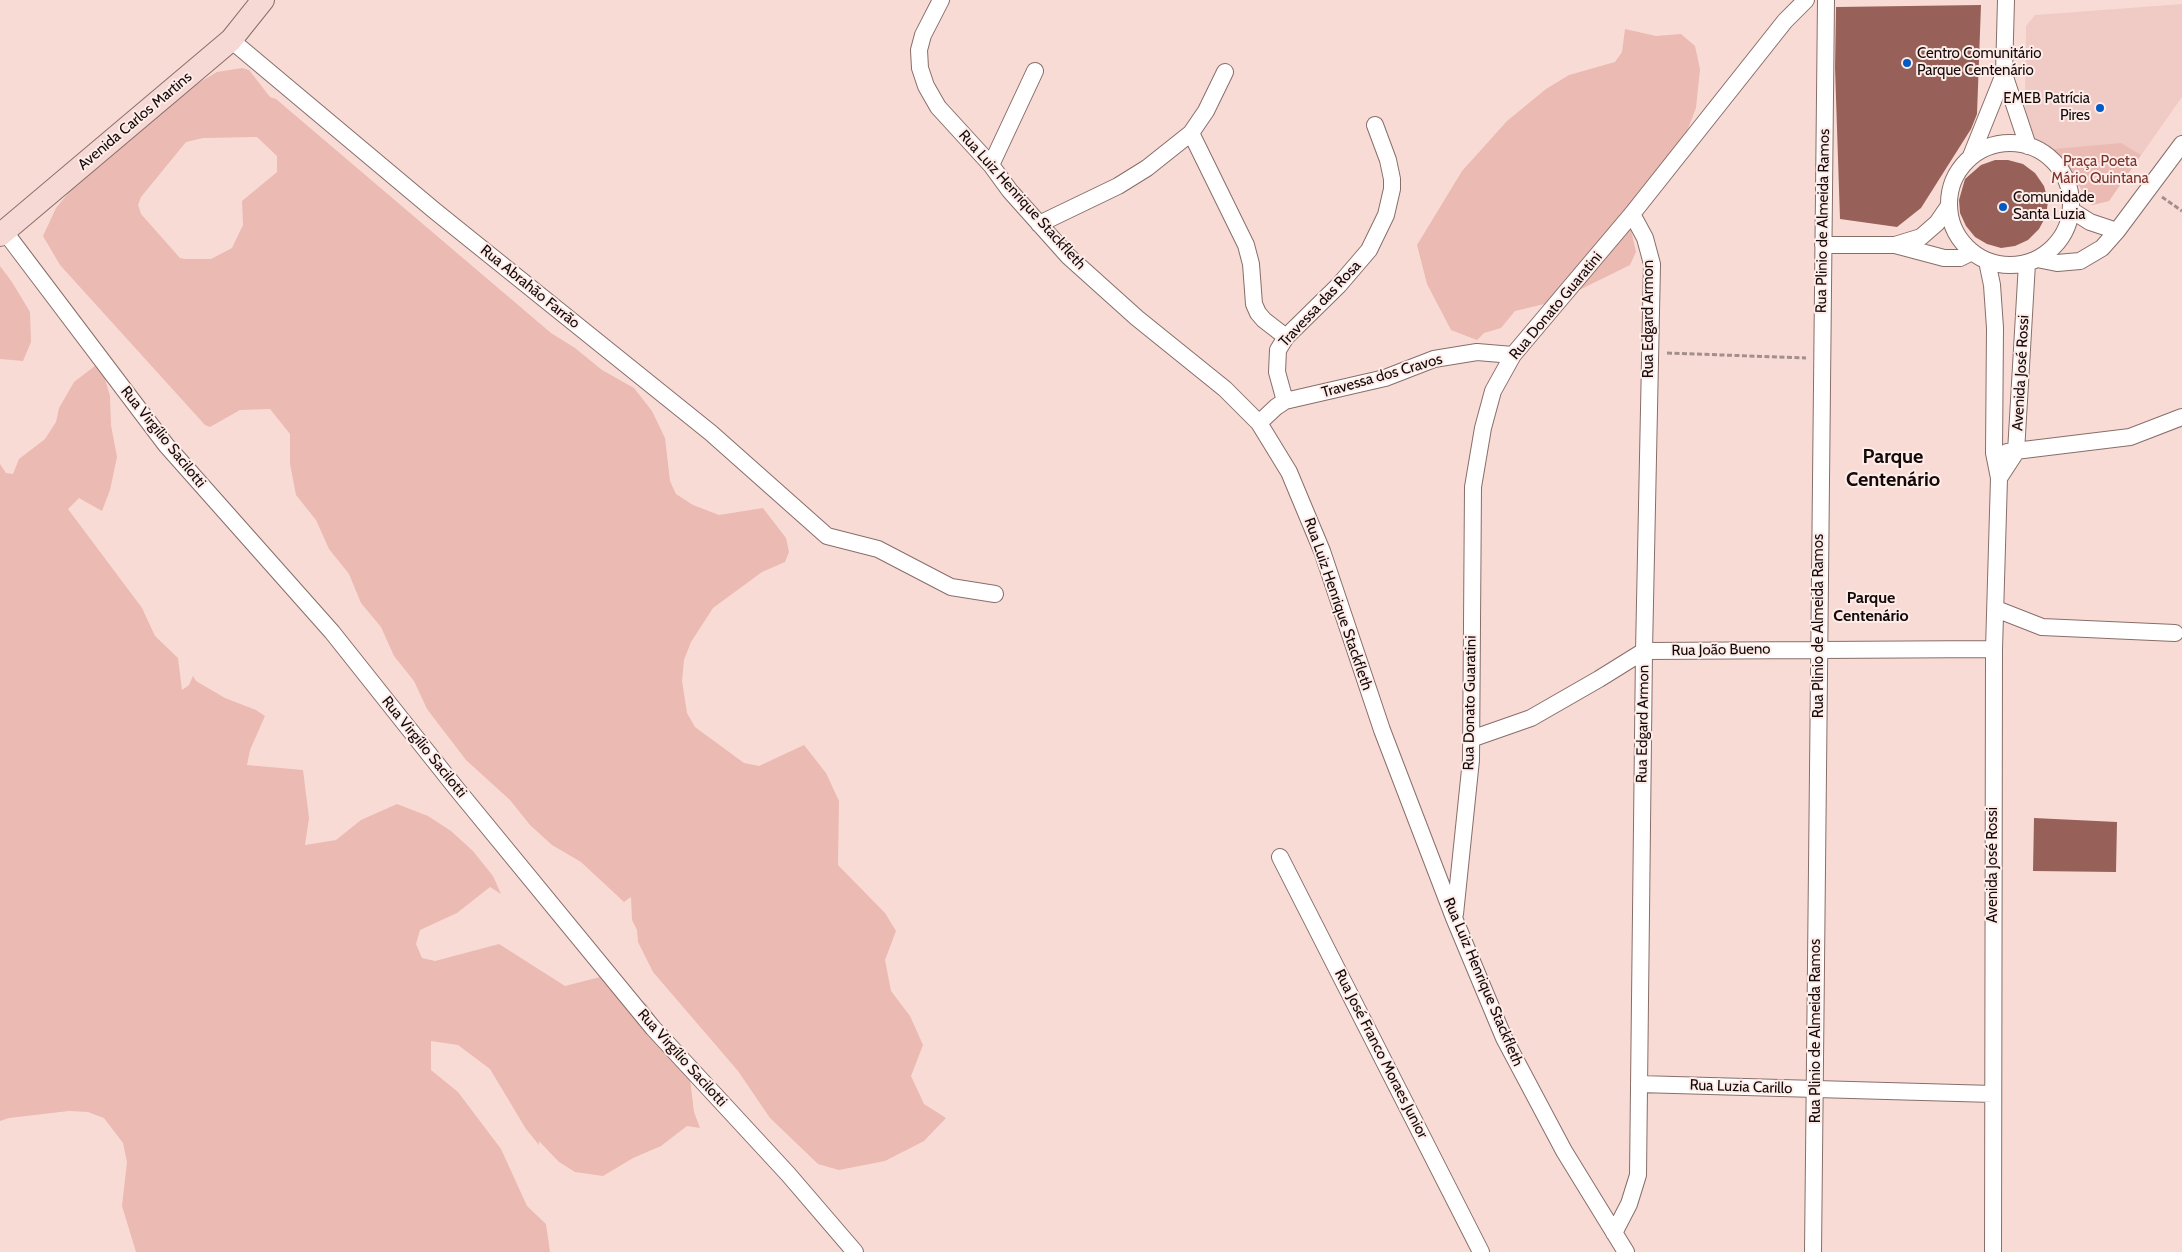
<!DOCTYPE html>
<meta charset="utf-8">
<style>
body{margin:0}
canvas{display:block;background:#f9dbd6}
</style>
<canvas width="2182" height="1252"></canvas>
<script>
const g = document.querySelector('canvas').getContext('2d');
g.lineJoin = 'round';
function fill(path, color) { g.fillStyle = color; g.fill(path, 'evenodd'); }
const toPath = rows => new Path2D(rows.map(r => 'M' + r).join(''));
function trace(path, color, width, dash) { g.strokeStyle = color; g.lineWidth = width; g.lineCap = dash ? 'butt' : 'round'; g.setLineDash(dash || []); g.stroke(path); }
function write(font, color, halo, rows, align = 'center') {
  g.font = font + ' Cabin,sans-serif'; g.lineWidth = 4; g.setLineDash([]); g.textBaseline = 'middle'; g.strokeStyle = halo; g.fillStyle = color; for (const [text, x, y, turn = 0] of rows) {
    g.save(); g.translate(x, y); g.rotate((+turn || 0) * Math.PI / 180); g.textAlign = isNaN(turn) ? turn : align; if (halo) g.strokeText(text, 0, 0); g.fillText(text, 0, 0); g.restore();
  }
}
fill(toPath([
 [2182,4,2182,97,2109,201,2092,205,2054,150,2037,143,2029,132,2026,120,2025,97,2026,26,2035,15]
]), '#f0cbc5');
fill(toPath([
 [1625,29,1656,36,1681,34,1695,46,1700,69,1696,108,1681,147,1632,217,1631,230,1636,252,1630,265,1557,301,1515,311,1501,328,1484,333,1477,340,1451,330,1427,284,1417,245,1462,171,1507,121,1546,89,1569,75,1615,62,1622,52],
 [242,68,249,70,270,97,276,99,551,333,575,348,602,370,634,388,652,411,665,438,670,481,676,494,693,505,719,515,763,508,786,538,789,552,785,562,762,572,713,608,691,642,684,660,682,681,687,713,695,727,744,763,759,766,804,745,826,773,839,801,838,865,885,913,896,931,885,960,891,991,910,1016,923,1045,911,1076,924,1104,946,1118,924,1141,885,1161,839,1170,818,1164,770,1118,738,1071,653,972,638,942,637,930,632,920,631,897,624,902,581,862,552,845,530,825,510,800,466,760,427,709,414,681,394,656,381,627,361,603,349,574,329,549,316,520,296,495,290,464,290,434,270,409,240,410,210,427,205,425,60,265,43,236,56,208,80,179,173,98,217,72],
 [257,137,277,156,277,172,242,201,243,225,232,248,211,259,185,259,180,258,141,214,138,205,141,197,186,142,203,138],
 [2121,143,2141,155,2109,201,2092,205,2054,149],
 [0,266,12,282,30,312,31,342,23,361,0,359],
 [100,362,110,396,111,425,117,457,110,490,102,511,79,498,68,509,142,608,155,636,178,658,182,690,189,685,193,676,196,681,225,698,256,710,265,716,250,750,247,765,303,770,309,818,305,845,336,840,361,820,397,804,428,816,451,831,473,851,493,876,501,894,490,887,457,913,420,930,416,944,422,958,435,961,499,944,565,986,604,976,617,979,647,1005,678,1051,690,1079,694,1112,700,1128,687,1126,661,1146,633,1158,603,1176,575,1172,559,1162,539,1141,539,1145,526,1129,490,1069,458,1045,431,1041,431,1070,458,1092,501,1149,527,1206,546,1224,550,1252,136,1252,122,1206,127,1162,123,1143,104,1118,88,1112,69,1111,9,1118,0,1121,0,464,6,473,13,474,19,459,45,439,56,422,59,408,74,382]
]), '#ebbab2');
fill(toPath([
 [1981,5,1977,114,1971,129,1921,208,1897,227,1840,219,1835,68,1836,7],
 [1995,160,2008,160,2023,164,2035,173,2044,186,2048,201,2046,216,2039,229,2028,240,2015,246,2001,248,1987,244,1975,237,1966,226,1960,213,1959,200,1965,179,1981,165],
 [2034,818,2117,822,2116,872,2033,871]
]), '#976159');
const street = toPath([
 [941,0,923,35,919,50,920,68,926,86,938,107,991,165,1010,191,1068,256,1137,318,1225,389,1259,423,1289,472,1322,551,1382,730,1454,918,1504,1038,1564,1151,1626,1252],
 [2006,0,2004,74,2028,146],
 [231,40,435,211,711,433,827,536,878,549,951,587,995,594],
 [1191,133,1246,245,1251,264,1254,304,1258,313,1264,320,1286,337],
 '1949 204a61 61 0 1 1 122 0a61 61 0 1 1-122 0Z',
 [1971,156,2004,74],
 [991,165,1035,71],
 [2071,210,2090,222,2117,231],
 [1039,224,1118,186,1147,168,1191,133,1206,111,1225,72],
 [5,232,166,445,332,632,456,788,653,1028,788,1174,855,1252],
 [1823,245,1895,245,1944,258,1960,258,1972,252],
 [1895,245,1921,237,1937,223,1948,207],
 [2037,259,2057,263,2080,261,2102,248,2117,231,2182,144],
 [1987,261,1992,285,1995,328,1994,453,1999,478,1994,649,1993,1252],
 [1285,401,1277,372,1278,350,1286,337,1339,285,1369,250,1386,215,1392,189,1392,179,1388,160,1375,125],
 [1259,423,1276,407,1285,401,1385,378,1434,359,1477,352,1513,355],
 [2007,452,2130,437,2182,417],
 [1999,478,2016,452,2027,263],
 [1996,609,2042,627,2175,633],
 [1471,739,1531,718,1599,679,1644,651,1994,649],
 [1280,857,1481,1252],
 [1455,914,1471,760,1473,487,1483,428,1493,391,1513,355,1632,214,1785,21,1806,0],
 [1639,1084,1993,1094],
 [1614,1233,1629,1204,1638,1175,1644,651,1652,264,1645,238,1632,214],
 [1813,1252,1826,0]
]);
const secondary = toPath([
 [0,235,231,40,263,0]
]);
trace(street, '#886e69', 18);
trace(secondary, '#886e69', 24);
trace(toPath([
 [2162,197,2182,211],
 [1667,353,1806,358]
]), '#a48e8a', 3, [5, 2.5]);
trace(street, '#fff', 16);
trace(secondary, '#f6d8d4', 22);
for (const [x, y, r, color] of [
 [1907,63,5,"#015bc4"],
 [2100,108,5,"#015bc4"],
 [2003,207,5,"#015bc4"]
]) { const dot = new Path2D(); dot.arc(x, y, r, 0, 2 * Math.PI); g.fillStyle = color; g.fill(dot); trace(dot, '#feece9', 2); }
write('15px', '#130a09', '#feece9', [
 ["Centro Comunitário",1917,54],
 ["Parque Centenário",1917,71],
 ["EMEB Patrícia",2090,99,"right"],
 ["Pires",2090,116,"right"],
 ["Comunidade",2013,198],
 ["Santa Luzia",2013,215]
], 'left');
write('15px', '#130a09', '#feece9', [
 ["Avenida Carlos Martins",135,121,-40],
 ["Rua Luiz Henrique Stackfleth",1022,200,48],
 ["Rua Plinio de Almeida Ramos",1823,221,-89],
 ["Rua Abrahão Farrão",530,287,39],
 ["Travessa das Rosa",1320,304,-47],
 ["Rua Donato Guaratini",1556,306,-50],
 ["Rua Edgard Armon",1649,319,-90],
 ["Avenida José Rossi",2021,373,-87],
 ["Travessa dos Cravos",1382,376,-16],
 ["Rua Virgílio Sacilotti",163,437,51],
 ["Rua Luiz Henrique Stackfleth",1338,604,71],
 ["Rua Plinio de Almeida Ramos",1819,626,-90],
 ["Rua João Bueno",1721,650,-1],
 ["Rua Donato Guaratini",1470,703,-89],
 ["Rua Edgard Armon",1643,724,-89],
 ["Rua Virgílio Sacilotti",424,747,51],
 ["Avenida José Rossi",1993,865,-90],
 ["Rua Luiz Henrique Stackfleth",1483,982,67],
 ["Rua Plinio de Almeida Ramos",1816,1031,-90],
 ["Rua José Franco Moraes Junior",1381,1054,63],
 ["Rua Virgílio Sacilotti",682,1058,48],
 ["Rua Luzia Carillo",1741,1087,2]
]);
write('15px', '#7b332b', '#feece9', [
 ["Praça Poeta",2100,162],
 ["Mário Quintana",2100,179]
]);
write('bold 16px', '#130a09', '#feece9', [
 ["Parque",1871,598],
 ["Centenário",1871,616]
]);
write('bold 20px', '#130a09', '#feece9', [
 ["Parque",1893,457],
 ["Centenário",1893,480]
]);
</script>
